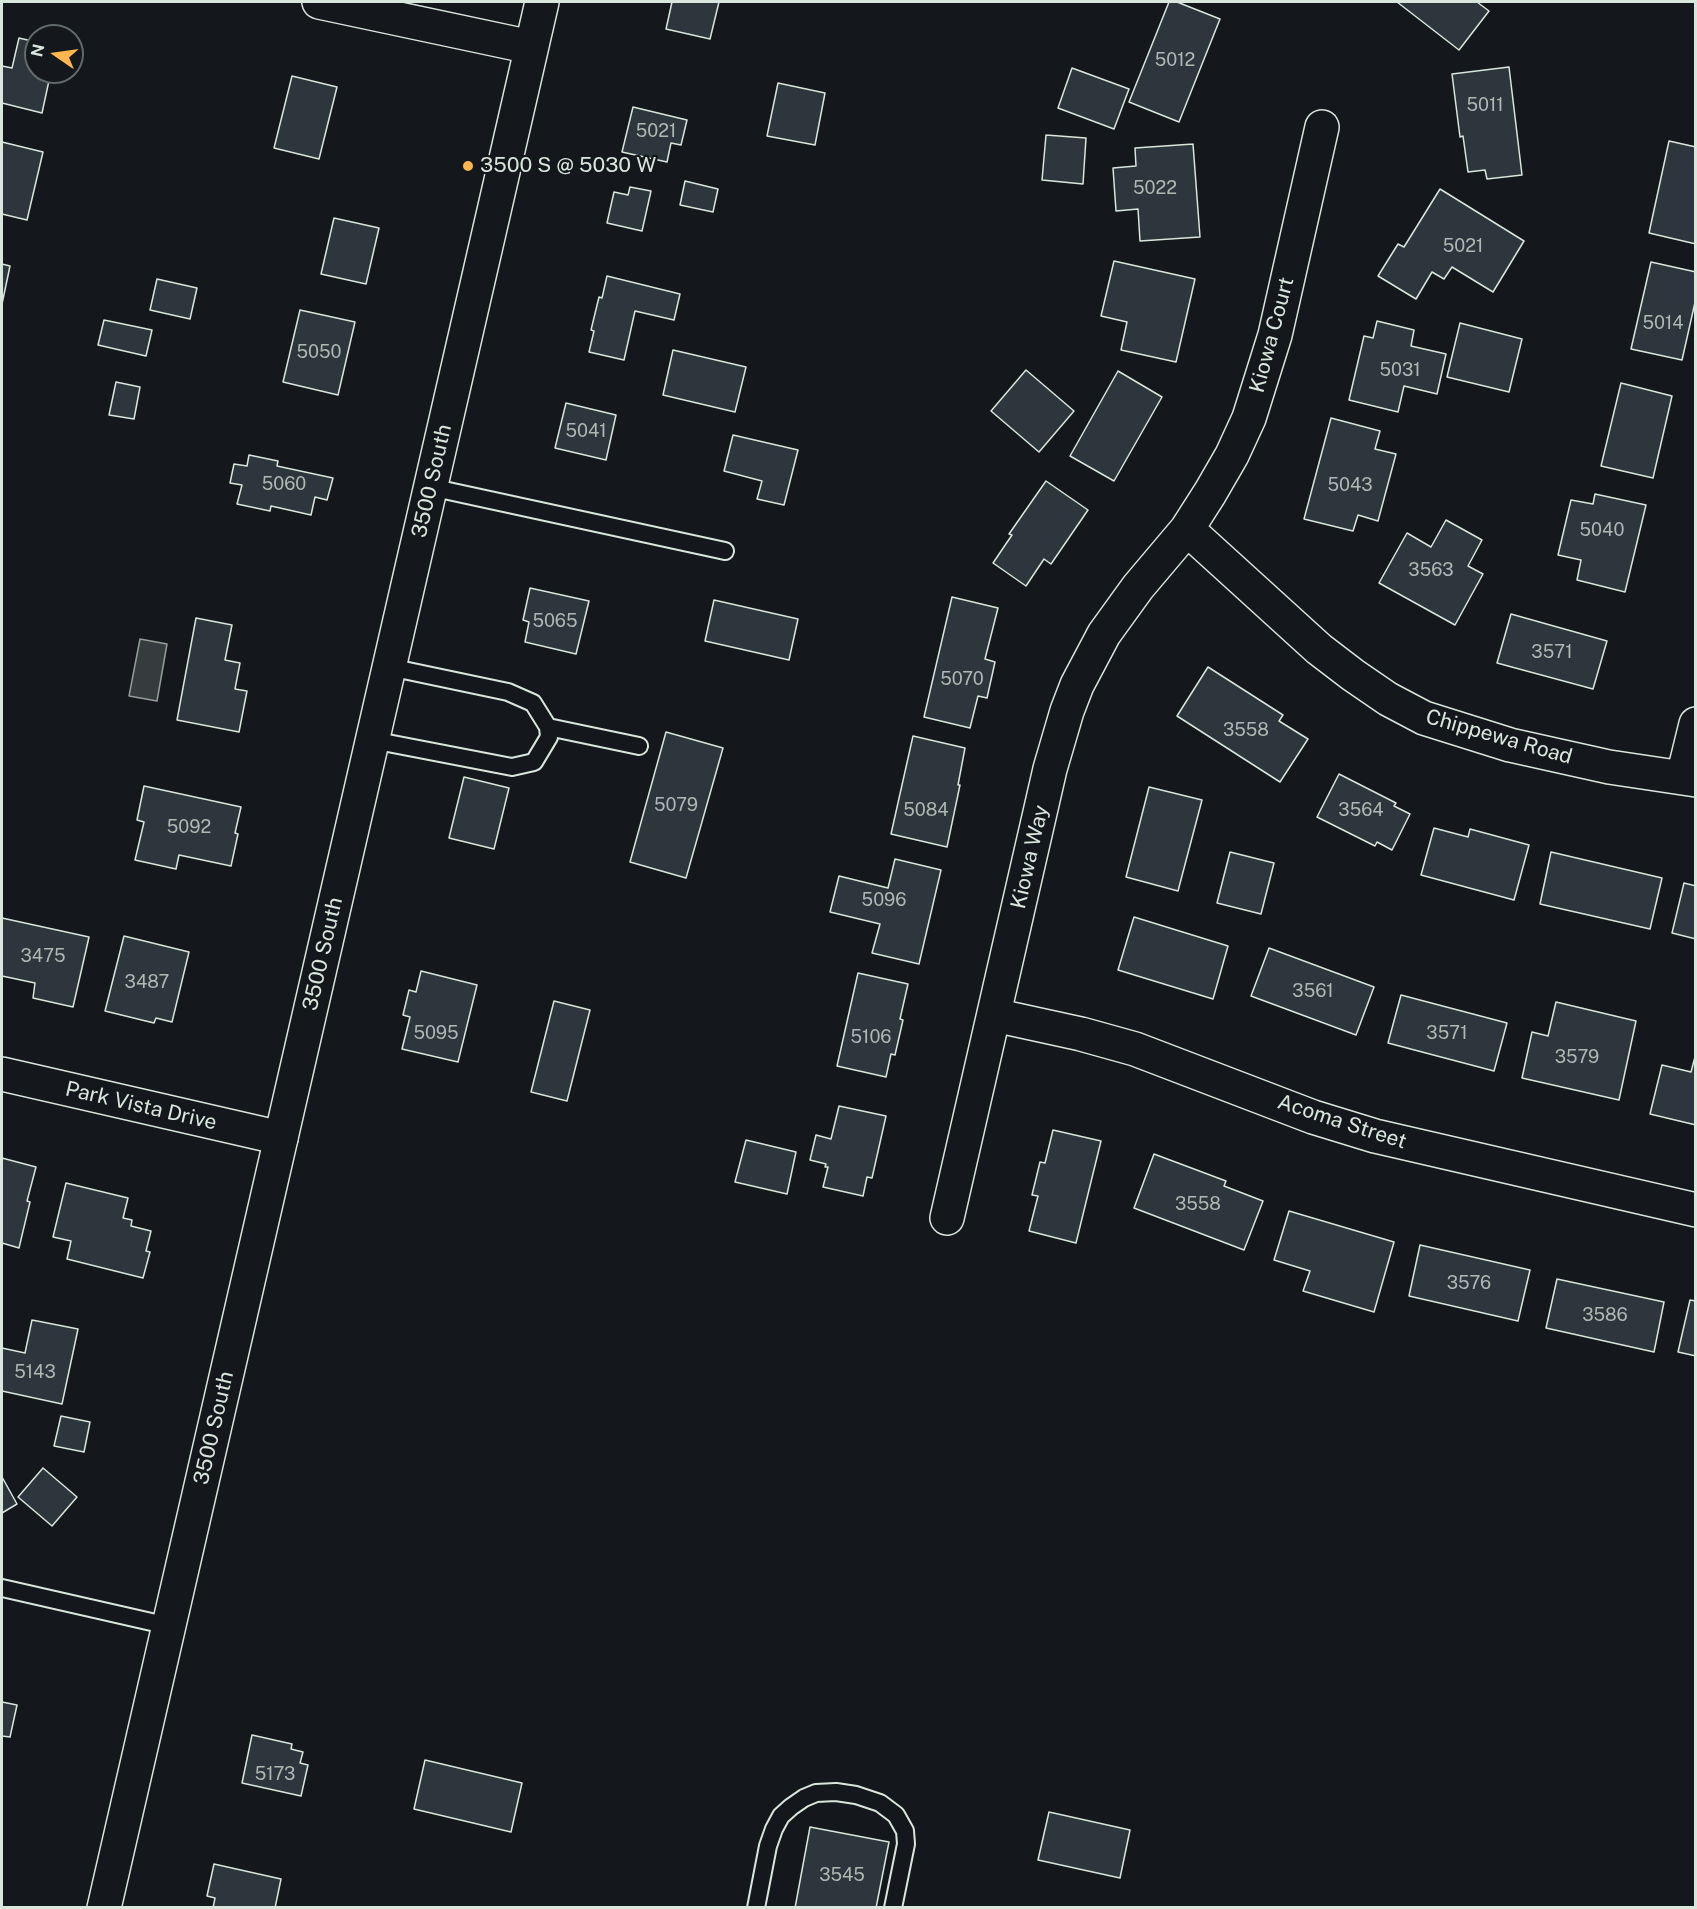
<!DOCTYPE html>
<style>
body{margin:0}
#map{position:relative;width:1697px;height:1909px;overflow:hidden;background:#14181c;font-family:"Public Sans",sans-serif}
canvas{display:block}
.frame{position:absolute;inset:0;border:3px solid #d8e6dc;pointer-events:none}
.north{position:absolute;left:24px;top:24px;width:60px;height:60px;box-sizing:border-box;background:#14181c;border:2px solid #626a69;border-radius:50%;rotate:283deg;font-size:16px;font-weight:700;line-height:24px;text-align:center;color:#d8e6dc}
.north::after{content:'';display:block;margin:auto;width:21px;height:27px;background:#ffb74d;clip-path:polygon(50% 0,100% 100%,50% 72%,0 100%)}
</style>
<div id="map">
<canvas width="1697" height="1909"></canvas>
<div class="frame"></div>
<div class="north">N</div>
</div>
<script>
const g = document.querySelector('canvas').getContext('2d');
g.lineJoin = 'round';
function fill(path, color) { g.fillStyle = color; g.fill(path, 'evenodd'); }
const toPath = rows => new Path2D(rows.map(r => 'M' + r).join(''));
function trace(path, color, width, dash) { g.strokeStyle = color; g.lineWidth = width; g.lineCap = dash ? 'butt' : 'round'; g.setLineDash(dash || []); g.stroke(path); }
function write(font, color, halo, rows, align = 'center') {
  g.font = font + ' "Public Sans",sans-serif'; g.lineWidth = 4.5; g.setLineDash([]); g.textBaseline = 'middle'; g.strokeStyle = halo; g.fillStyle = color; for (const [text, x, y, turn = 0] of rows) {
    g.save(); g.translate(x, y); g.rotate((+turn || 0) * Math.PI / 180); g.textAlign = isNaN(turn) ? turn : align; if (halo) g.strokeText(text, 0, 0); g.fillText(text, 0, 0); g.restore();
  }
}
const water = toPath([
 [140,639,167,644,157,701,129,696,140,639]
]);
fill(water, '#363b3e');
trace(water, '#939e99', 1.5);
const building = toPath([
 [672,2,719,2,710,39,666,29,672,2],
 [1169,2,1177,2,1220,19,1179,122,1129,102,1169,2],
 [1397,2,1477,2,1489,11,1459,50,1397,2],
 [19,38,36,42,36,72,57,72,55,77,50,76,42,113,2,103,2,66,12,68,19,38],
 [1509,67,1522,175,1487,179,1485,170,1468,172,1463,136,1460,137,1452,74,1509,67],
 [1072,68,1129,89,1114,129,1058,108,1072,68],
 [292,76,337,87,319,159,274,148,292,76],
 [778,83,825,93,815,145,767,136,778,83],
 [633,107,687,120,681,145,671,143,667,162,622,152,633,107],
 [1046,135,1086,138,1083,184,1042,180,1046,135],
 [1669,141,1696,147,1696,244,1649,233,1669,141],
 [2,142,43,152,27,220,2,214,2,142],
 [1193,144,1200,237,1140,241,1138,209,1116,211,1113,168,1136,166,1135,148,1193,144],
 [685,181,718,189,713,212,680,205,685,181],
 [630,187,651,191,642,231,607,223,614,192,628,195,630,187],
 [1440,189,1524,241,1493,292,1452,267,1444,279,1432,272,1416,299,1378,276,1398,244,1404,247,1440,189],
 [334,218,379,228,366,284,321,274,334,218],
 [1114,261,1195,279,1176,362,1121,350,1127,322,1101,316,1114,261],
 [1651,262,1696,272,1696,298,1682,360,1631,349,1651,262],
 [2,264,10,266,2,304,2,264],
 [607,276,680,294,674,320,635,311,624,360,589,352,594,331,591,330,599,297,602,298,607,276],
 [157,279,197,288,190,319,150,310,157,279],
 [300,310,355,322,338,395,283,382,300,310],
 [104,320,152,330,146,356,98,345,104,320],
 [1377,321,1414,330,1411,346,1446,354,1437,394,1404,386,1398,412,1349,400,1364,336,1373,338,1377,321],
 [1460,323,1522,339,1509,392,1447,377,1460,323],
 [673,350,746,367,735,412,663,395,673,350],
 [1026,370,1074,411,1039,452,991,411,1026,370],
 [1118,371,1162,397,1114,481,1070,456,1118,371],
 [116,382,140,387,134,419,109,415,116,382],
 [1621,383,1672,396,1653,478,1601,466,1621,383],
 [566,403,616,415,606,460,555,448,566,403],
 [1331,418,1380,431,1375,449,1396,454,1378,521,1358,515,1353,531,1304,519,1331,418],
 [733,435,798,450,784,505,757,499,762,481,724,471,733,435],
 [249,455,278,461,277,466,333,478,327,500,315,497,311,515,271,506,270,511,237,504,242,485,230,483,234,464,247,466,249,455],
 [1046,481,1088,510,1051,564,1044,559,1026,586,993,563,1012,535,1009,534,1046,481],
 [1595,494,1646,505,1625,592,1577,580,1581,560,1558,555,1571,500,1593,504,1595,494],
 [1446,520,1482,540,1468,566,1483,574,1455,625,1379,583,1407,533,1431,547,1446,520],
 [530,588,589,601,576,654,525,642,529,622,523,620,530,588],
 [952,597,998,608,985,659,995,662,987,698,978,696,970,728,924,717,952,597],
 [714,600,798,619,789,660,705,641,714,600],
 [1511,614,1607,641,1593,689,1497,663,1511,614],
 [196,618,232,625,225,660,240,663,235,689,247,691,239,732,177,720,196,618],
 [1208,667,1283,715,1279,721,1308,739,1280,782,1177,716,1208,667],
 [666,732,723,748,686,878,630,862,666,732],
 [913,736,965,748,958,785,960,785,947,847,891,834,913,736],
 [1339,774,1396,803,1394,806,1410,814,1392,850,1377,842,1375,846,1317,817,1339,774],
 [464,777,509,788,494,849,449,838,464,777],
 [144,786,241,807,235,833,238,834,231,866,179,855,176,869,135,860,144,822,137,820,144,786],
 [1149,787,1202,800,1178,891,1126,877,1149,787],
 [1434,828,1468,837,1470,829,1529,845,1514,900,1421,875,1434,828],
 [1230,852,1274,863,1261,914,1217,903,1230,852],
 [1551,852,1662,878,1650,929,1540,904,1551,852],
 [895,859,941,870,919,964,872,953,880,924,830,912,839,876,888,888,895,859],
 [1684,883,1696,886,1696,939,1672,933,1684,883],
 [1134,917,1228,946,1213,999,1118,970,1134,917],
 [2,918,89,937,73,1007,33,998,35,983,2,976,2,918],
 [124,936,189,952,172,1022,156,1018,154,1023,105,1011,124,936],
 [1269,948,1374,987,1356,1035,1251,996,1269,948],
 [421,971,477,985,458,1062,402,1049,410,1017,403,1015,409,990,416,992,421,971],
 [858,973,908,984,900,1019,903,1020,895,1055,891,1054,886,1077,837,1066,858,973],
 [1401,995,1507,1023,1494,1071,1388,1043,1401,995],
 [554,1001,590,1010,567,1101,531,1092,554,1001],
 [1556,1002,1636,1021,1619,1100,1522,1078,1532,1032,1548,1036,1556,1002],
 [1696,1053,1696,1125,1650,1114,1662,1065,1691,1072,1696,1053],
 [839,1106,886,1116,872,1178,867,1177,863,1196,823,1187,828,1167,825,1167,826,1164,810,1160,816,1135,831,1139,839,1106],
 [1053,1130,1101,1141,1076,1243,1029,1231,1038,1196,1032,1195,1040,1162,1045,1163,1053,1130],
 [746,1140,796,1152,787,1194,735,1182,746,1140],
 [1154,1154,1226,1181,1224,1186,1263,1201,1244,1250,1134,1208,1154,1154],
 [2,1158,36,1167,27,1201,30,1202,19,1248,2,1243,2,1158],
 [66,1183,128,1198,123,1218,132,1220,131,1226,151,1231,146,1251,150,1252,143,1278,67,1259,71,1241,53,1237,66,1183],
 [1289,1211,1394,1242,1374,1312,1303,1291,1310,1271,1274,1260,1289,1211],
 [1420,1245,1530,1270,1518,1321,1409,1296,1420,1245],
 [1557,1279,1664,1302,1654,1352,1546,1328,1557,1279],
 [1690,1300,1696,1301,1696,1356,1678,1352,1690,1300],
 [32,1320,78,1329,62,1404,2,1391,2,1348,25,1353,32,1320],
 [61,1416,90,1422,84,1452,54,1446,61,1416],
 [43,1468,77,1497,52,1526,18,1497,43,1468],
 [2,1477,17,1504,2,1513,2,1477],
 [2,1702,17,1705,10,1737,2,1736,2,1702],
 [252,1735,292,1744,291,1749,303,1752,300,1763,308,1765,301,1796,242,1783,252,1735],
 [425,1760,522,1783,511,1832,414,1809,425,1760],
 [1049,1812,1130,1830,1120,1878,1038,1860,1049,1812],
 [810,1827,889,1842,876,1908,795,1908,810,1827],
 [214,1864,281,1879,275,1908,213,1908,215,1898,207,1896,214,1864]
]);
fill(building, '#2c363c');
trace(building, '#d8e6dc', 1.5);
const service = toPath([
 [430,487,725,551],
 [548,727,639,746],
 [372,740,512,767,534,762,549,737,548,727,533,703,508,692,389,667],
 [2,1588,169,1626],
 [756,1908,768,1846,774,1829,781,1816,791,1807,804,1798,816,1793,836,1792,856,1795,880,1803,896,1815,905,1831,906,1844,893,1908]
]);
const minor = toPath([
 [319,2,531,47],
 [1187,529,1319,649,1353,675,1388,699,1424,718,1510,745,1609,767,1696,780],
 [1683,777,1696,724],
 [994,1015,1081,1034,1135,1049,1313,1117,1375,1136,1696,1210],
 [2,1074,281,1138],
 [947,1218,1050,769,1067,711,1077,685,1104,634,1138,587,1187,529,1210,493,1232,455,1249,418,1275,335,1322,127]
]);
const primary = toPath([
 [104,1908,542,2]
]);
trace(service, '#d8e6dc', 20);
trace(minor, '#d8e6dc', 36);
trace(primary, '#d8e6dc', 36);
trace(service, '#14181c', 16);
trace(minor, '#14181c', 33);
trace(primary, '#14181c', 33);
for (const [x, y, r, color] of [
 [468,166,6,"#ffb74d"]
]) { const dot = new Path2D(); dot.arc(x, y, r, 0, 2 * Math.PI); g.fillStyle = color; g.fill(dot); trace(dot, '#14181c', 2); }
write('18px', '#adbab4', null, [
 ["5012",1175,60],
 ["5011",1485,105],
 ["5021",656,131],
 ["5022",1155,188],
 ["5021",1463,246],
 ["5014",1663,323],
 ["5050",319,352],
 ["5031",1400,370],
 ["5041",586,431],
 ["5060",284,484],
 ["5043",1350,485],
 ["5040",1602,530],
 ["3563",1431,570],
 ["5065",555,621],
 ["3571",1552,652],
 ["5070",962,679],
 ["3558",1246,730],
 ["5079",676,805],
 ["5084",926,810],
 ["3564",1361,810],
 ["5092",189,827],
 ["5096",884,900],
 ["3475",43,956],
 ["3487",147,982],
 ["3561",1313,991],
 ["5095",436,1033],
 ["3571",1447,1033],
 ["5106",871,1037],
 ["3579",1577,1057],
 ["3558",1198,1204],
 ["3576",1469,1283],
 ["3586",1605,1315],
 ["5143",35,1372],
 ["5173",275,1774],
 ["3545",842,1875]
]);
write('21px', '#d8e6dc', '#14181c', [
 ["3500 S @ 5030 W",480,166]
], 'left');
write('21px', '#d8e6dc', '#14181c', [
 ["Kiowa Court",1272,335,-75],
 ["3500 South",432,481,-77],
 ["Chippewa Road",1499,737,16],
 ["Kiowa Way",1030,857,-77],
 ["3500 South",323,954,-77],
 ["Park Vista Drive",141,1106,13],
 ["Acoma Street",1342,1122,18],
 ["3500 South",214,1428,-77]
]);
</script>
